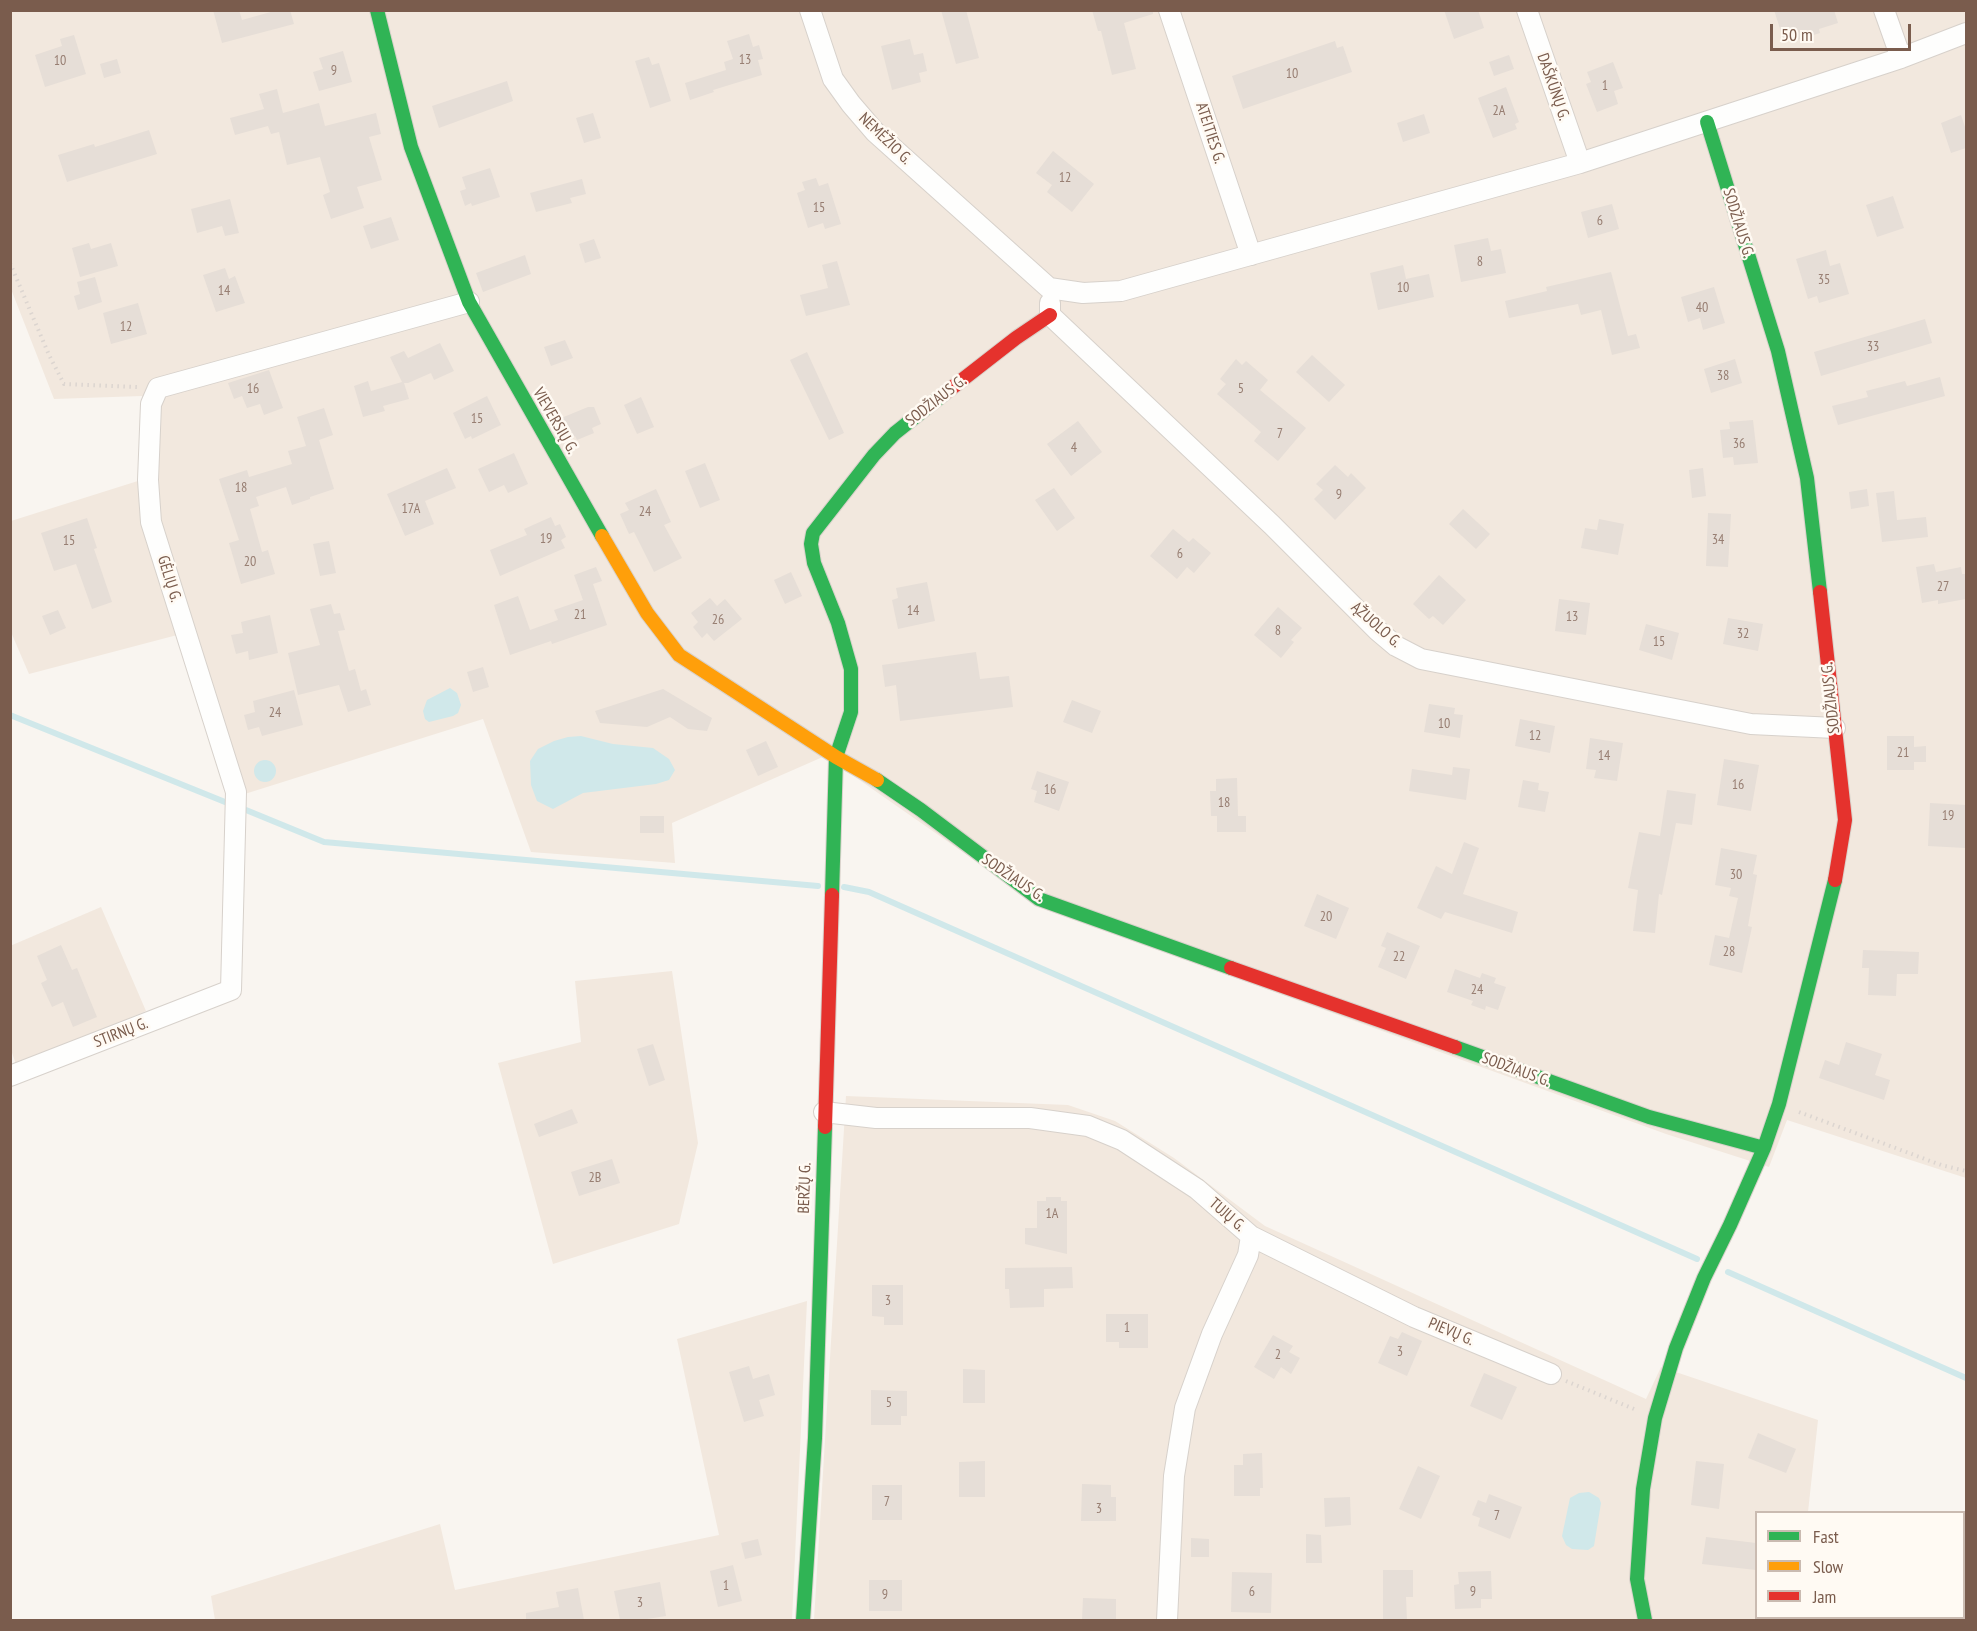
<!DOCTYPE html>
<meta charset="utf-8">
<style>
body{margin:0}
#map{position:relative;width:1977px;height:1631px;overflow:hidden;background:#f9f5f0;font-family:"PT Sans Narrow",sans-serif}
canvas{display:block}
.frame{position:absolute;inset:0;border:12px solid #7a5c4d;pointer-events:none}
.legend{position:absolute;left:1755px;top:1511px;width:210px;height:108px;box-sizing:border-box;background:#fffaf3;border:2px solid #cabbb1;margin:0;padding:8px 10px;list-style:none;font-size:18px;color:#7a5c4d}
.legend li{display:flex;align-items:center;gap:12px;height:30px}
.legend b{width:30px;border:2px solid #cabbb1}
.scale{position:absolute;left:1770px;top:24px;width:141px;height:27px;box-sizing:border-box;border:3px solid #7a5c4d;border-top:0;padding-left:8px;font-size:18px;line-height:21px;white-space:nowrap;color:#7a5c4d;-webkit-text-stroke:4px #fffaf3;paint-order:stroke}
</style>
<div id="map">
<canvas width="1977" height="1631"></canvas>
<div class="frame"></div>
<ul class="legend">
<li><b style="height:8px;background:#30b455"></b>Fast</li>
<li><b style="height:8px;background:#ff9f0a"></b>Slow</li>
<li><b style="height:8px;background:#e5322d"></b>Jam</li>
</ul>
<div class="scale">50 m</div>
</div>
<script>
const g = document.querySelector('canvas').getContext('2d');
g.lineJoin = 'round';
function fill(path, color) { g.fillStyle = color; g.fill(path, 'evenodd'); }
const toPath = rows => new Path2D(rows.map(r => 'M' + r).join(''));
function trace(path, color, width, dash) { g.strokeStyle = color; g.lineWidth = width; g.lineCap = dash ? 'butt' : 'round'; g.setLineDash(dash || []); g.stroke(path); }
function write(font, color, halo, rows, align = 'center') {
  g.font = font + ' "PT Sans Narrow",sans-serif'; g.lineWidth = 5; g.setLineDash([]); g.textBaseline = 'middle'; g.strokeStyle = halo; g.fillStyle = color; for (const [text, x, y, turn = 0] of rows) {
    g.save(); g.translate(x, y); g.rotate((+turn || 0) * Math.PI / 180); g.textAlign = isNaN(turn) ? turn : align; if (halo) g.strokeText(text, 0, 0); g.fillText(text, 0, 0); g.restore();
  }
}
fill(toPath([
 [11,11,1966,11,1966,1178,1787,1120,1769,1167,1666,1134,1043,908,825,756,672,823,675,863,531,852,483,719,232,798,181,634,29,674,11,632,11,521,141,480,142,396,54,399,11,289],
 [101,907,146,1011,17,1067,11,1050,10,946],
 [672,971,698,1143,679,1224,553,1264,498,1063,581,1042,575,981],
 [846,1096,1068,1105,1115,1121,1174,1158,1265,1226,1646,1399,1661,1367,1818,1420,1808,1512,1756,1512,1756,1618,1964,1618,1964,1598,1966,1598,1966,1620,814,1620],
 [807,1301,792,1620,215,1620,211,1596,440,1524,455,1590,719,1535,677,1339]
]), '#f2e8de');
fill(toPath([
 [450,688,457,693,461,705,458,713,453,716,429,722,425,719,423,711,427,700],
 [581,736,613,744,653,748,669,759,675,770,669,780,656,784,583,793,553,809,537,801,531,785,530,761,538,749,554,741,568,737],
 '254 771a11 11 0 1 1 22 0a11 11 0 1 1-22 0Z',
 [1589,1492,1599,1498,1601,1503,1594,1546,1588,1550,1572,1549,1566,1545,1562,1536,1570,1498,1579,1493]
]), '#d0e8ea');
trace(toPath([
 [10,715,225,802],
 [246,810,324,842,818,886],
 [844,887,869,892,1697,1259],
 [1728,1272,1966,1378]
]), '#d0e8ea', 6);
fill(toPath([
 [213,10,239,10,242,20,278,10,290,10,294,24,222,43],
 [941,10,966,10,979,58,956,64],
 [1092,10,1153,10,1153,14,1124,23,1136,69,1112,75,1101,31,1098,31],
 [1444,10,1478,10,1484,28,1454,39],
 [1774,10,1834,10,1838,23,1819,29,1820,33,1794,41,1792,34,1783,38],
 [749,34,753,47,759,45,763,59,758,60,762,75,713,90,714,92,690,100,685,83,726,70,724,62,733,59,727,41],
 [74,35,86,74,45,87,35,55,62,46,60,39],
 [910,39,914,55,923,53,927,71,919,73,921,82,892,90,881,46],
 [1335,41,1337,48,1343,46,1352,72,1243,109,1232,76],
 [343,51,352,82,319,91,313,72,323,69,319,58],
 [1509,55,1514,69,1494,76,1489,62],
 [649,57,652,65,659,63,671,101,650,108,635,61],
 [117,59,121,73,104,78,100,64],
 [1613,62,1623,88,1614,91,1618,104,1597,112,1586,84,1591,82,1587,72],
 [507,81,513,101,439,128,432,106],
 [1506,87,1519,122,1515,124,1517,129,1493,138,1478,98],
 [277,89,283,113,319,103,325,126,376,113,381,134,369,137,382,180,357,187,364,208,331,219,323,195,330,192,320,157,287,165,279,132,271,134,268,126,235,135,230,118,264,109,259,94],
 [593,113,601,138,584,143,576,118],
 [1424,114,1430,133,1403,142,1397,123],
 [1961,115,1966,130,1966,148,1951,153,1941,123],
 [149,130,157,154,67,182,58,155,94,144,95,147],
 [1053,151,1094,184,1072,212,1047,192,1052,185,1036,173],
 [490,168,500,197,472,206,471,203,465,206,460,191,466,189,462,177],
 [816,178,819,186,828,183,841,224,825,229,823,223,808,228,797,193,805,190,802,182],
 [582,179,586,194,570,198,572,203,536,212,530,193],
 [1893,196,1904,228,1877,237,1866,205],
 [230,199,239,233,225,236,222,226,197,233,191,209],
 [1612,204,1619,229,1588,238,1581,212],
 [391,217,399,240,371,249,363,226],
 [1488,238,1491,251,1501,249,1506,273,1461,282,1454,245],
 [594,239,601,258,585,263,579,244],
 [89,243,91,249,111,243,118,266,80,277,72,248],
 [1826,250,1830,266,1840,263,1849,294,1819,303,1817,296,1808,299,1796,259],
 [525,255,531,274,483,292,476,273],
 [837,261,850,305,806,316,800,295,828,288,822,265],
 [1403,265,1406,279,1429,274,1434,297,1378,310,1370,273],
 [225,268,229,279,235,276,245,303,216,312,203,275],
 [1611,272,1628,336,1636,334,1640,348,1612,355,1601,310,1581,315,1578,304,1509,318,1505,301,1547,291,1546,287],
 [95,277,102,302,78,310,74,296,80,294,77,282],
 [1714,287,1725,323,1703,330,1700,318,1688,322,1681,297],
 [138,303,147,334,111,344,103,313],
 [1925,319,1932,343,1821,376,1814,352],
 [565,340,573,358,551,366,544,347],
 [440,343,454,371,434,380,431,373,408,383,404,383,409,399,383,406,385,411,363,417,354,386,368,381,371,391,402,382,390,357,404,351,408,358],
 [807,352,844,433,829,440,790,360],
 [1312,355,1345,385,1329,402,1296,372],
 [1236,359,1242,365,1246,361,1268,380,1260,390,1306,428,1278,461,1254,441,1261,432,1217,394,1226,384,1220,379],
 [1735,359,1742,383,1711,393,1704,369],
 [269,370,283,408,264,415,260,404,247,408,242,396,234,399,228,383],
 [1940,377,1945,396,1838,425,1832,406,1868,397,1866,391,1905,381,1907,386],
 [487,396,501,425,472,439,471,436,465,439,453,413],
 [641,397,654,427,637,434,624,405],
 [588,407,594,407,601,424,592,428,594,433,577,440,575,436,565,440,554,421],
 [324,408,333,435,319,440,334,489,310,497,310,499,292,505,286,487,256,497,259,506,250,509,262,552,268,550,275,574,241,584,229,543,239,540,219,479,247,470,249,477,292,464,288,451,306,446,297,417],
 [1753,420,1758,463,1734,465,1733,457,1723,458,1720,430,1730,429,1729,422],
 [1078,421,1102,452,1071,476,1047,444],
 [514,453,528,484,508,493,504,485,489,492,478,469],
 [705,463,720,500,700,508,685,471],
 [1335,465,1348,477,1351,473,1366,488,1335,520,1314,499,1323,490,1316,484],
 [447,468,456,488,425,501,434,524,405,536,387,494],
 [1703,468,1706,496,1692,498,1689,470],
 [1054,488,1075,518,1057,531,1035,500],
 [656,489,671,522,664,525,682,558,654,572,634,532,629,534,620,514,629,510,625,503],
 [1867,489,1869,506,1851,509,1849,492],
 [1894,491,1897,520,1926,517,1928,537,1882,542,1876,493],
 [1463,509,1490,534,1476,549,1449,524],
 [1708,513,1731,514,1728,567,1706,566],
 [551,517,555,526,560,524,566,537,561,540,565,548,500,576,490,550,527,535,524,529],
 [87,518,97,548,94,549,112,602,92,609,76,564,54,571,41,533],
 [1599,519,1624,524,1618,555,1581,548,1585,528,1597,530],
 [1173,529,1189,542,1193,538,1211,553,1194,573,1187,567,1177,579,1150,556],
 [329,541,336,573,320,576,313,544],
 [1934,564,1936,572,1961,567,1962,574,1966,574,1966,599,1938,604,1938,600,1922,603,1916,567],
 [596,567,602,581,593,584,607,625,552,644,551,641,510,655,494,605,518,596,530,630,558,620,554,610,583,600,574,575],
 [791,572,802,596,785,604,774,580],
 [1439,575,1466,600,1443,625,1433,616,1429,619,1413,604],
 [927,582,935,621,898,629,892,600,898,598,896,588],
 [710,598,717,606,725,599,742,619,714,641,707,633,702,638,693,627,698,622,691,613],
 [1559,599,1590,603,1586,635,1555,631],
 [331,604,334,614,340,613,345,630,338,631,349,671,355,669,361,691,366,689,371,705,348,712,339,685,298,695,288,653,320,645,310,609],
 [1278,607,1302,628,1291,640,1294,642,1281,658,1254,635],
 [58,610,66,628,50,635,42,616],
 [270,615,278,653,249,660,248,651,236,654,231,635,243,633,241,622],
 [1728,618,1763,624,1758,651,1723,644],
 [1646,624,1679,633,1672,660,1639,650],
 [976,652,980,679,1009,676,1013,707,900,721,896,685,885,687,882,665],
 [483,667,489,687,473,692,467,672],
 [663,689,712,718,707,731,688,729,670,717,647,727,600,723,595,711],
 [294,690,303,725,262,736,259,727,248,730,244,715,255,712,253,701],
 [1072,700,1101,711,1092,733,1063,722],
 [1429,704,1455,708,1454,714,1463,715,1460,738,1424,732],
 [1520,719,1555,726,1550,753,1515,746],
 [1887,736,1914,736,1914,747,1926,746,1926,762,1914,762,1914,770,1887,770],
 [1590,738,1623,743,1617,781,1594,778,1596,770,1586,769],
 [766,741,778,767,758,776,746,750],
 [1724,759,1759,765,1751,811,1717,805],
 [1453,767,1470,769,1466,800,1409,791,1412,769,1452,775],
 [1037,771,1069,782,1059,811,1034,802,1037,791,1031,789],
 [1237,778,1238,816,1246,816,1246,832,1217,832,1217,816,1211,816,1210,791,1216,791,1216,779],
 [1523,780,1539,783,1538,790,1549,792,1545,812,1518,807],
 [1667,790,1696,794,1692,825,1676,823,1662,895,1659,894,1655,933,1633,931,1638,890,1628,888,1639,832,1660,836],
 [1930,803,1966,805,1965,848,1928,846],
 [640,816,664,816,664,833,640,833],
 [1464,842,1479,848,1463,894,1518,912,1512,933,1445,912,1441,919,1417,908,1436,866,1452,874],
 [1721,848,1757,855,1753,874,1757,875,1748,926,1752,927,1742,973,1709,965,1715,935,1729,938,1738,898,1729,896,1731,888,1715,885],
 [1317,894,1349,908,1336,939,1304,926],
 [1387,932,1420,946,1406,979,1378,967,1386,948,1381,946],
 [61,945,72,970,77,968,97,1017,73,1027,63,1002,52,1007,41,983,47,980,37,956],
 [1863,950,1919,952,1918,974,1897,974,1896,996,1868,995,1869,968,1862,968],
 [1455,969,1480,978,1482,973,1496,978,1494,983,1506,987,1498,1010,1486,1006,1485,1010,1471,1005,1473,1001,1447,992],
 [1846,1042,1882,1054,1875,1075,1890,1080,1884,1100,1819,1078,1825,1060,1839,1065],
 [653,1044,665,1080,649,1086,637,1049],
 [572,1109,578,1123,539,1137,534,1124],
 [612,1159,620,1183,579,1196,571,1172],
 [1046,1197,1061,1197,1061,1201,1067,1201,1067,1254,1025,1244,1025,1228,1037,1228,1037,1201,1046,1201],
 [1072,1267,1073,1288,1044,1289,1044,1307,1010,1308,1009,1289,1005,1289,1005,1268],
 [872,1285,903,1285,903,1325,884,1325,884,1317,872,1316],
 [1106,1314,1148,1314,1148,1348,1119,1348,1119,1342,1106,1342],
 [1402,1332,1422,1341,1407,1376,1378,1363,1390,1336,1398,1339],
 [1273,1335,1293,1346,1289,1352,1300,1358,1291,1374,1281,1367,1274,1379,1254,1367],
 [749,1366,753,1379,769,1374,775,1395,759,1400,764,1416,744,1422,729,1372],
 [963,1369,985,1370,985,1403,963,1403],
 [1484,1373,1517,1387,1502,1420,1470,1406],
 [871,1390,907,1391,907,1416,901,1416,901,1425,871,1425],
 [1758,1433,1796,1449,1786,1473,1748,1458],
 [1262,1453,1263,1488,1260,1488,1260,1496,1234,1496,1234,1465,1243,1465,1243,1454],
 [985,1461,985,1497,959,1497,959,1462],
 [1696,1461,1724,1464,1719,1509,1691,1505],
 [1418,1466,1440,1476,1421,1519,1399,1509],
 [1082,1484,1111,1485,1111,1497,1116,1497,1116,1521,1081,1521],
 [872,1485,902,1485,902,1520,872,1520],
 [1489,1494,1522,1507,1510,1539,1478,1526,1480,1518,1472,1515,1478,1500,1486,1503],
 [1350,1497,1351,1525,1325,1527,1324,1498],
 [1306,1534,1321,1535,1322,1563,1306,1563],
 [1706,1537,1756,1543,1756,1570,1702,1564],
 [1191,1538,1209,1539,1209,1557,1191,1557],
 [758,1539,762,1555,745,1559,741,1543],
 [733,1565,742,1601,718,1607,710,1571],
 [1383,1570,1413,1570,1413,1597,1406,1597,1407,1620,1383,1620],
 [1491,1571,1492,1599,1481,1599,1481,1608,1455,1609,1454,1585,1459,1584,1458,1572],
 [1232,1572,1272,1573,1271,1613,1231,1612],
 [869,1580,902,1580,902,1611,869,1611],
 [660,1582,666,1616,641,1620,620,1620,614,1591],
 [578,1588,584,1620,526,1620,526,1613,559,1607,556,1592],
 [1083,1598,1116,1599,1116,1620,1082,1620]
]), '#e6ded7');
const street = toPath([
 [810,10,833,79,851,104,875,132,1049,288,1083,293,1121,291,1580,163,1901,58,1966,33],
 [1169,10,1251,255],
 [1527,10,1580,163],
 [1884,10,1901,58],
 [1050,303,1050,315,1272,525,1377,630,1396,646,1421,659,1751,724,1835,728],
 [10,1076,231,990,236,792,151,522,148,480,151,404,158,388,469,302],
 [824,1112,876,1118,1030,1118,1088,1126,1122,1140,1197,1189,1251,1236,1248,1255,1212,1334,1185,1408,1174,1476,1167,1620],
 [1251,1236,1414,1317,1551,1374]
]);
const fast = toPath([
 [377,10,411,147,469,302,602,536],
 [1707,122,1778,351,1807,478,1820,592],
 [877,780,921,810,1039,899,1231,968],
 [832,895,836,757,851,712,851,669,838,623,814,563,811,544,813,533,874,455,895,433,944,394],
 [1455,1047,1649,1117,1764,1148],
 [803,1620,815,1438,825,1127],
 [1645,1620,1637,1579,1643,1489,1655,1418,1676,1348,1704,1278,1730,1225,1764,1148,1779,1104,1835,880]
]);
const slow = toPath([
 [602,536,647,613,679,655,836,757,877,780]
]);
const jam = toPath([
 [944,394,1016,338,1050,315],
 [1820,592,1845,820,1835,880],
 [1231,968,1455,1047],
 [825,1127,832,895]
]);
trace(street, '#d7d1cb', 22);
trace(fast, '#d9d2cb', 16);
trace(slow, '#d9d2cb', 16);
trace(jam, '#d9d2cb', 16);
trace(toPath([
 [10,263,49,355,64,384,138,387],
 [1799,1112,1941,1165,1966,1171],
 [1566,1381,1634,1409]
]), '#dcd5d0', 4, [1.5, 4.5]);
trace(street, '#fefefd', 20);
trace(fast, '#30b455', 14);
trace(slow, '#ff9f0a', 14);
trace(jam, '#e5322d', 14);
write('14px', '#977e72', null, [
 ["13",745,60],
 ["10",60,61],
 ["9",334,71],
 ["10",1292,74],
 ["1",1605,86],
 ["2A",1499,111],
 ["12",1065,178],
 ["15",819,208],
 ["6",1600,221],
 ["8",1480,262],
 ["35",1824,280],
 ["10",1403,288],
 ["14",224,291],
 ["40",1702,308],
 ["12",126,327],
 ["33",1873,347],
 ["38",1723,376],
 ["16",253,389],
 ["5",1241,389],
 ["15",477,419],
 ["7",1280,434],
 ["36",1739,444],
 ["4",1074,448],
 ["18",241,488],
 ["9",1339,495],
 ["17A",411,509],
 ["24",645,512],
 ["19",546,539],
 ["34",1718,540],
 ["15",69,541],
 ["6",1180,554],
 ["20",250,562],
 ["27",1943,587],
 ["14",913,611],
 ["21",580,615],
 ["13",1572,617],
 ["26",718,620],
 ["8",1278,631],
 ["32",1743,634],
 ["15",1659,642],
 ["24",275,713],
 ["10",1444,724],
 ["12",1535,736],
 ["21",1903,753],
 ["14",1604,756],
 ["16",1738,785],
 ["16",1050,790],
 ["18",1224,803],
 ["19",1948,816],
 ["30",1736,875],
 ["20",1326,917],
 ["28",1729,952],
 ["22",1399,957],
 ["24",1477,990],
 ["2B",595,1178],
 ["1A",1052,1214],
 ["3",888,1301],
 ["1",1127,1328],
 ["3",1400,1352],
 ["2",1278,1355],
 ["5",889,1403],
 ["7",887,1502],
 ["3",1099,1509],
 ["7",1497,1516],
 ["1",726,1586],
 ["6",1252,1592],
 ["9",1473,1592],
 ["9",885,1595],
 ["3",640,1603]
]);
write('16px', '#7a5c4d', '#fffaf3', [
 ["DAŠKŪNŲ G.",1553,87,71],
 ["ATEITIES G.",1210,133,72],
 ["NEMĖŽIO G.",885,139,44],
 ["SODŽIAUS G.",1738,223,73],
 ["SODŽIAUS G.",936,401,-38],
 ["VIEVERSIŲ G.",555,421,60],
 ["GĖLIŲ G.",169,579,73],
 ["ĄŽUOLO G.",1376,625,41],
 ["SODŽIAUS G.",1831,698,-96],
 ["SODŽIAUS G.",1013,878,34],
 ["STIRNŲ G.",121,1033,-21],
 ["SODŽIAUS G.",1516,1070,20],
 ["BERŽŲ G.",805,1188,-88],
 ["TUJŲ G.",1227,1215,41],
 ["PIEVŲ G.",1451,1332,23]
]);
</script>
